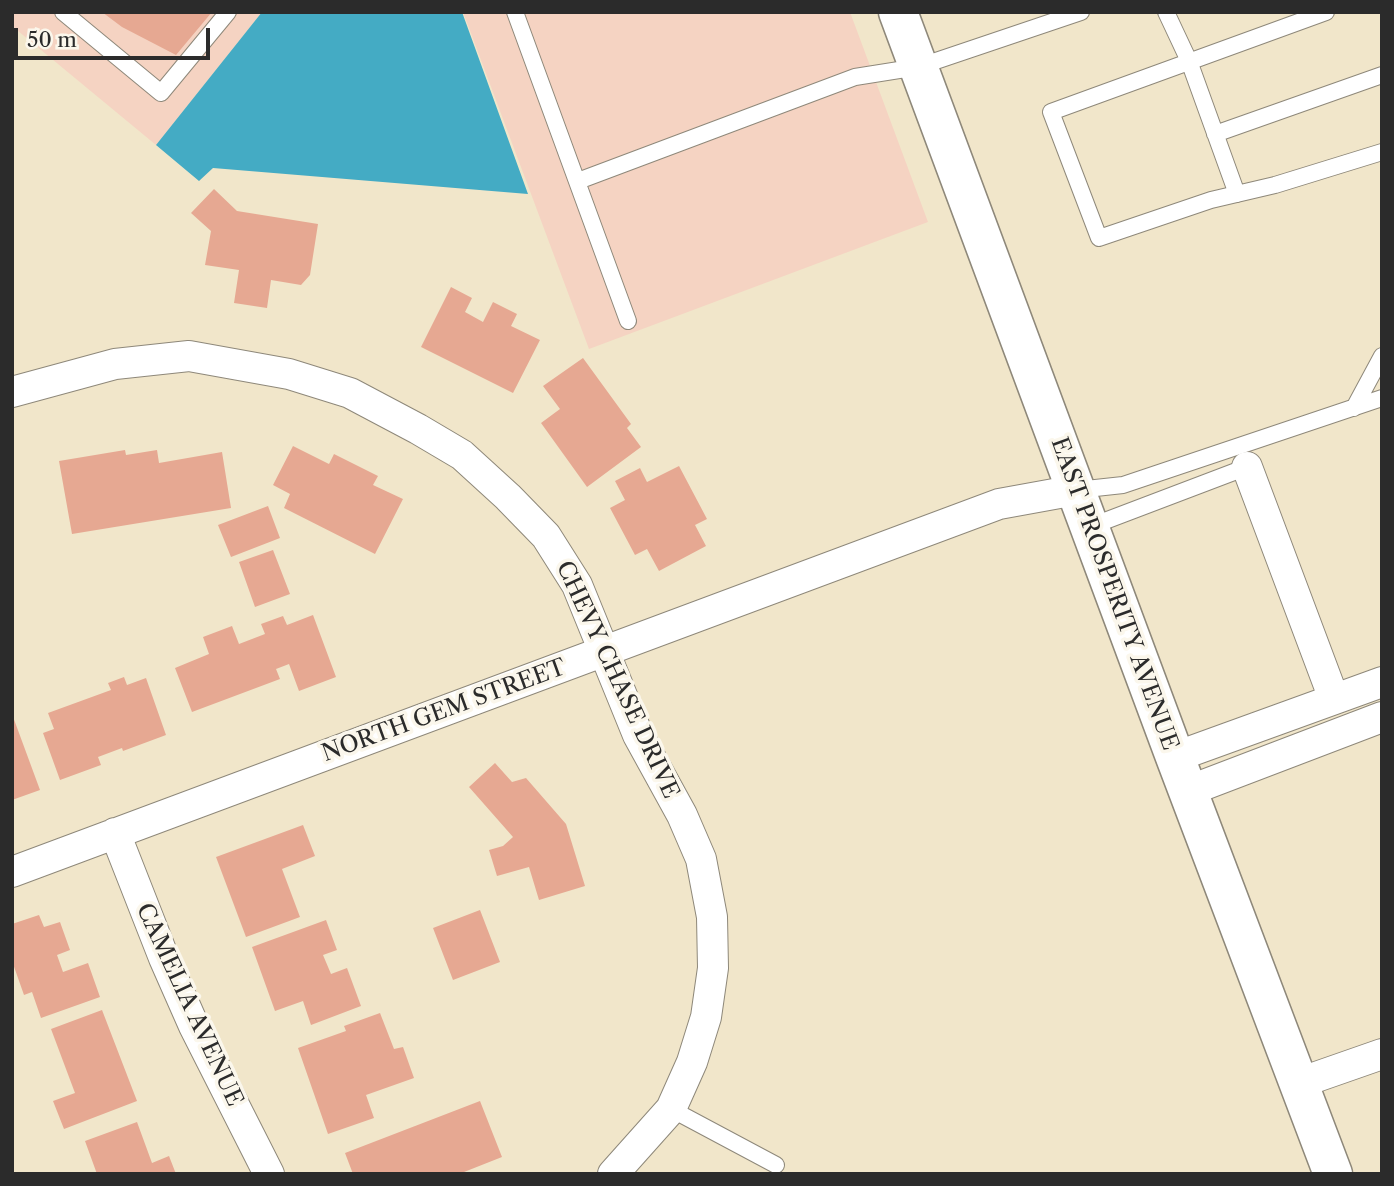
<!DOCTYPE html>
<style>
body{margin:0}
#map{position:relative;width:1394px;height:1186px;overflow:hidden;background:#f1e6ca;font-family:"Libre Caslon Text",serif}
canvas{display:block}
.frame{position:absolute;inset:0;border:14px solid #2b2b2b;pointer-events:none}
.scale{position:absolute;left:14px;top:28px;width:196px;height:32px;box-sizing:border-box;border:4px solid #2b2b2b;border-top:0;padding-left:9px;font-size:21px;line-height:24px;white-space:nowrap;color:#2b2b2b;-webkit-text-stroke:5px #fbf7ec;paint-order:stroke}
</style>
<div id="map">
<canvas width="1394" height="1186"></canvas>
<div class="frame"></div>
<div class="scale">50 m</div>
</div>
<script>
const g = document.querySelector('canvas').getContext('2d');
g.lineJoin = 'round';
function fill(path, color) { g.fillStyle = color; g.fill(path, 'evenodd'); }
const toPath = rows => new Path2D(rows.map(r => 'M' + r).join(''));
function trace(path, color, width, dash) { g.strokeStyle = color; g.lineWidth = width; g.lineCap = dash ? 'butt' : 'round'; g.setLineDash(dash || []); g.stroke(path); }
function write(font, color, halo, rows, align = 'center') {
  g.font = font + ' "Libre Caslon Text",serif'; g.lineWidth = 7; g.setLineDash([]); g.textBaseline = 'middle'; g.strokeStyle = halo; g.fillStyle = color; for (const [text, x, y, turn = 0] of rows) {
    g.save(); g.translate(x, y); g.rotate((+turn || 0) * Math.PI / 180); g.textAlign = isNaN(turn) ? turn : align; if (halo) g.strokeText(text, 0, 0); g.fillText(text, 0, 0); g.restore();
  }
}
fill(toPath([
 [12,12,262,12,156,145,12,26],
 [463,12,850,12,928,222,589,349]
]), '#f5d3c2');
fill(toPath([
 [262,12,462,12,528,194,213,168,199,181,156,145]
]), '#44abc4');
fill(toPath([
 [102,12,212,12,176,55,122,27],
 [214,189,237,211,318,224,310,275,301,285,271,280,267,308,234,303,239,270,205,265,211,231,191,213],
 [451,287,472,298,465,312,483,322,493,302,517,314,511,326,540,340,513,393,421,347],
 [583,358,631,424,627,428,641,447,587,487,541,423,560,409,543,386],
 [293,446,329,464,334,454,378,476,373,485,403,499,375,554,284,508,290,494,273,485],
 [125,450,126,455,157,450,159,463,222,452,231,508,72,534,59,461],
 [679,466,707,519,695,525,706,546,659,571,647,549,635,555,610,508,625,500,615,481,640,468,647,482],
 [268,506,280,538,231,557,218,525],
 [273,550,290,594,255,607,239,562],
 [313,615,336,677,299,691,289,664,276,669,280,679,192,712,175,668,209,654,203,637,232,626,239,644,265,634,261,624,283,616,287,625],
 [124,677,127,685,146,678,166,735,123,751,122,748,98,757,101,765,60,780,43,733,54,729,48,713,111,690,108,683],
 [12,714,40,790,12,800],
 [495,763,512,782,526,778,566,824,585,886,539,900,529,867,497,876,489,850,503,846,513,837,469,787],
 [303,825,315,856,282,869,300,917,246,937,216,857],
 [480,910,500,962,453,980,433,928],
 [39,915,44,927,60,922,70,950,57,955,63,972,88,963,100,997,41,1018,32,992,24,995,12,961,12,924],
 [326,920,337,950,323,955,331,974,347,968,361,1006,311,1025,303,1001,275,1011,252,947],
 [102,1010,137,1101,64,1129,53,1101,75,1093,51,1029],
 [380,1013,394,1049,403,1047,414,1078,366,1095,374,1118,328,1134,298,1048,346,1031,344,1026],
 [480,1101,502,1157,459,1174,353,1174,345,1153],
 [137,1122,152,1163,169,1156,176,1174,97,1174,85,1141]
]), '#e6a892');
const lane = toPath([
 [63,12,161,93,228,12],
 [515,12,628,321],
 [1166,12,1189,61,1237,194],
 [1326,12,1051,112,1099,238,1211,200,1275,185,1382,152],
 [1215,134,1382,75],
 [578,181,855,77,918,67,1081,12],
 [1354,408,1382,356],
 [1077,490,1123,485,1382,398],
 [1089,527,1247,467],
 [671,1109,776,1165]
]);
const street = toPath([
 [12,392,115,364,189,356,289,374,350,393,418,429,462,455,508,497,546,536,577,585,638,735,682,815,701,859,712,917,713,968,706,1017,692,1062,671,1109,613,1174],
 [1247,467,1334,699],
 [1175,757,1382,682],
 [1188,791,1382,717],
 [115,833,164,958,194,1026,269,1174],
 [12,872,999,504,1076,490],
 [1299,1083,1382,1054]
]);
const secondary = toPath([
 [898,12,1175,757,1333,1174]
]);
trace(lane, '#8e887a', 18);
trace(street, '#8e887a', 32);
trace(secondary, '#8e887a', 41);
trace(lane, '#fff', 16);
trace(street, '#fff', 30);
trace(secondary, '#fff', 38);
write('23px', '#2b2b2b', '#fbf7ec', [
 ["EAST PROSPERITY AVENUE",1114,594,70],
 ["CHEVY CHASE DRIVE",617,680,65],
 ["NORTH GEM STREET",444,711,-20],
 ["CAMELIA AVENUE",189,1005,65]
]);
</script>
